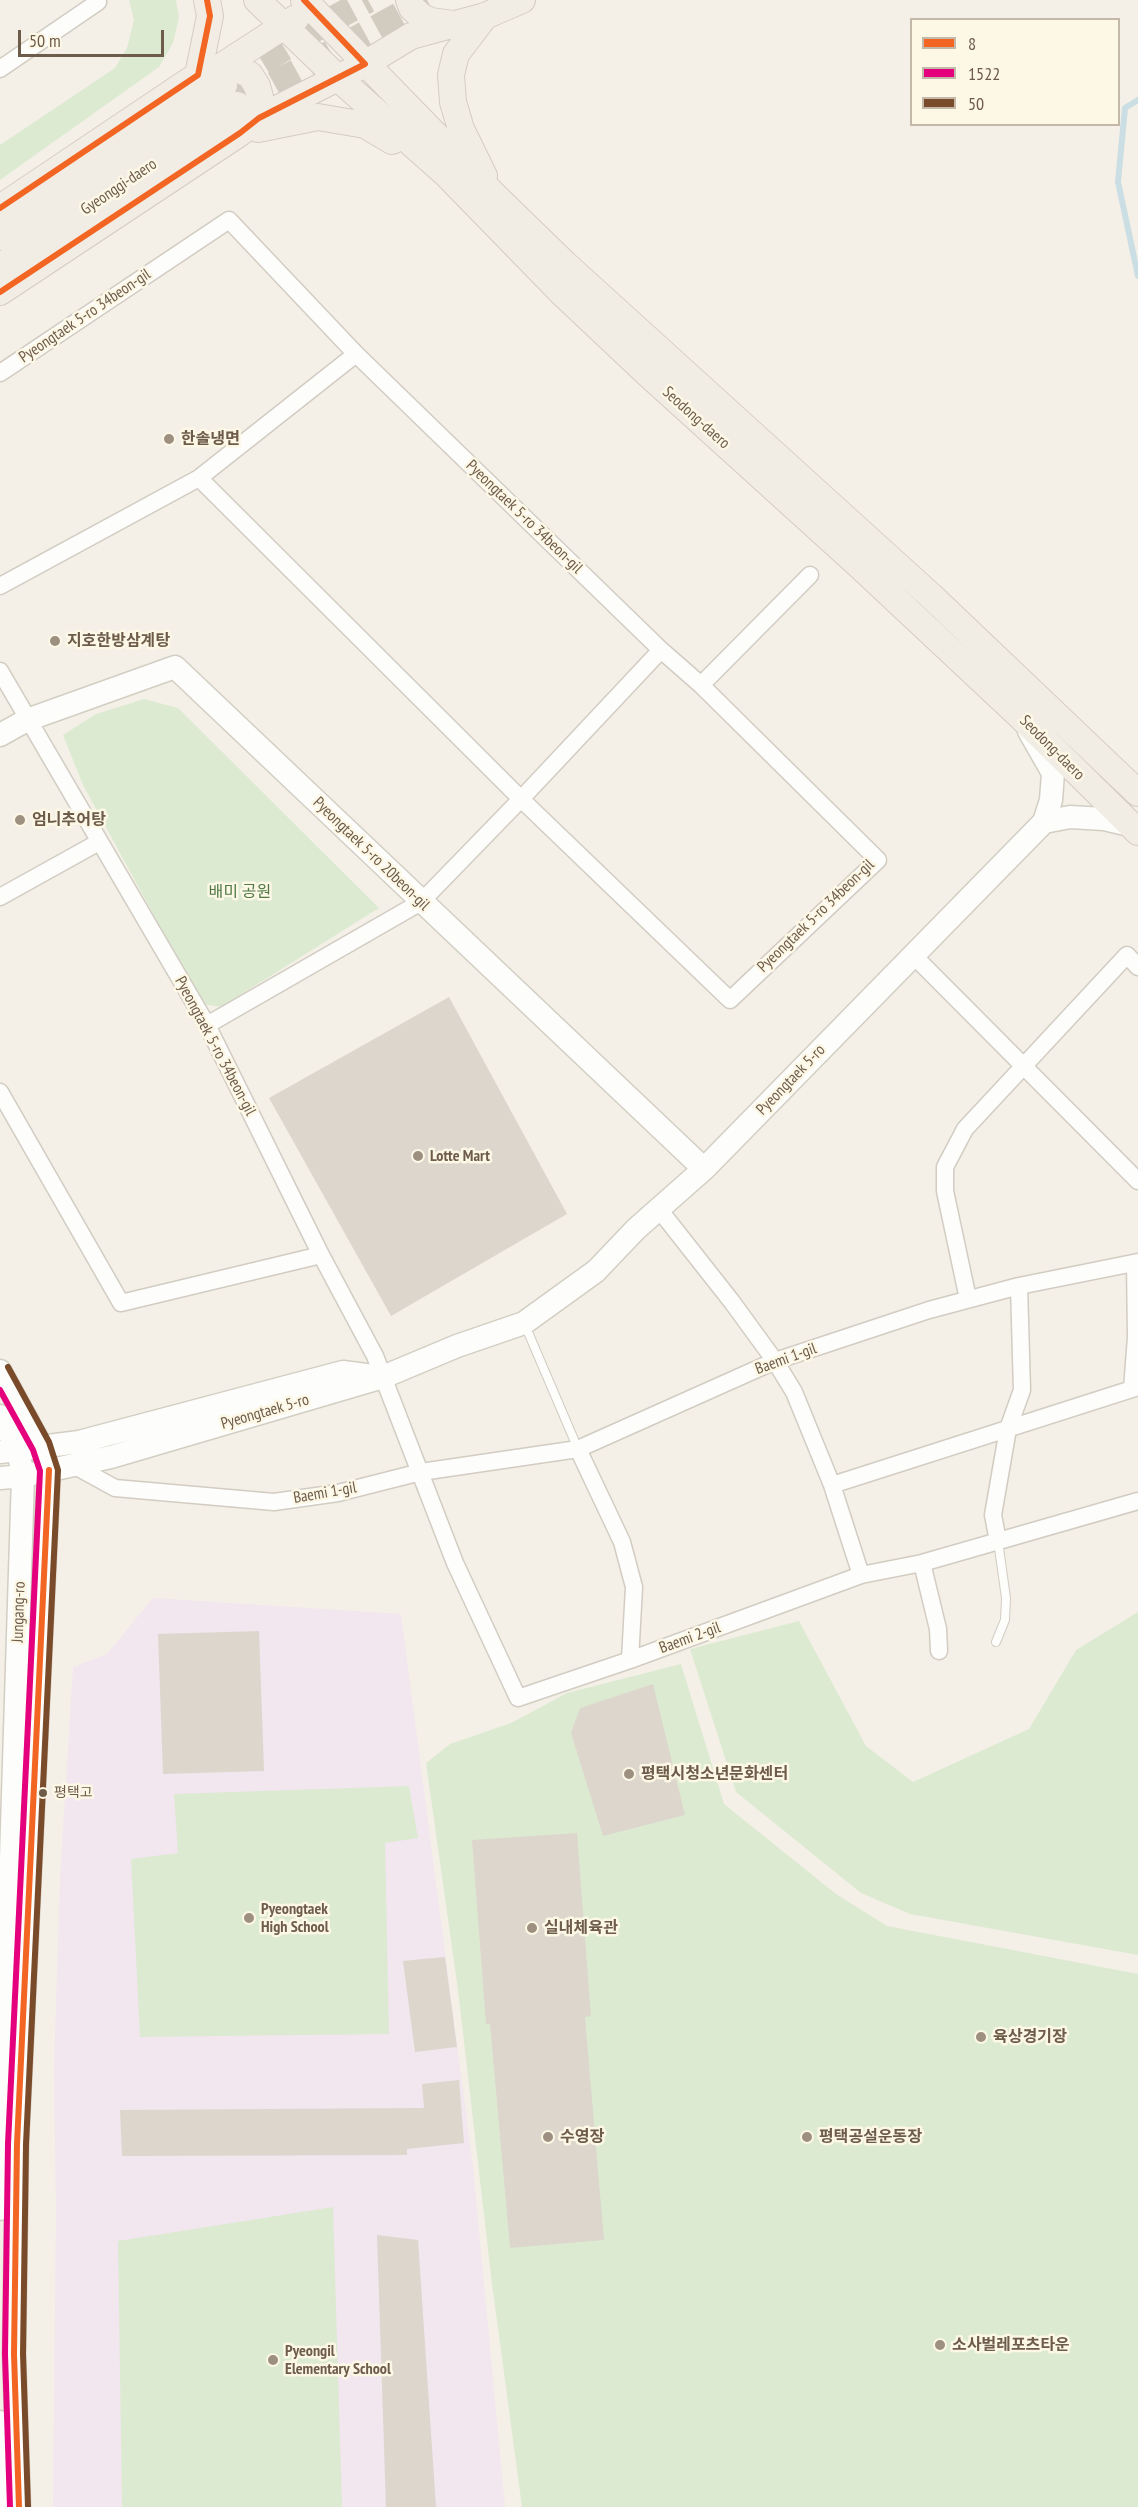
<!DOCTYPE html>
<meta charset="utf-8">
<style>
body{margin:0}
#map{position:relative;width:1138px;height:2507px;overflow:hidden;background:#f4f0e7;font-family:"PT Sans Narrow",sans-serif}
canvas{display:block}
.legend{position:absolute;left:910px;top:18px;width:210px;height:108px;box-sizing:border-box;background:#fdf7e6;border:2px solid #c4b9a8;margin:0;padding:8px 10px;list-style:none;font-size:18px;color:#6e5c4a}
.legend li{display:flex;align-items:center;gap:12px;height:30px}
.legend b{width:30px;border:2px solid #c4b9a8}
.scale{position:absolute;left:18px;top:30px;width:146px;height:27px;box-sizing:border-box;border:3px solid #6e5c4a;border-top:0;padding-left:8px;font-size:18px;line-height:21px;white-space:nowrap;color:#6e5c4a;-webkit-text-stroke:4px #fdf7e6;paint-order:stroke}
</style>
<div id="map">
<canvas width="1138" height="2507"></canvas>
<ul class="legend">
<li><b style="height:8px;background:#f26522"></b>8</li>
<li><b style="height:8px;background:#e5007d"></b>1522</li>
<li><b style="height:8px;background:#7a4b2a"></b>50</li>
</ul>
<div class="scale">50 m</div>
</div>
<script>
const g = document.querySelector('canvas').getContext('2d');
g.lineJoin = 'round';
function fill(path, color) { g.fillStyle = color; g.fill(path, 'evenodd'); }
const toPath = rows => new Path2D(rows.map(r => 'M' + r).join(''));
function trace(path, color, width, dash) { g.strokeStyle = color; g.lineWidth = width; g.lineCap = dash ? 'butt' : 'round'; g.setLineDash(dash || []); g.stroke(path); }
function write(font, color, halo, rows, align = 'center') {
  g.font = font + ' "PT Sans Narrow","Noto Sans KR",sans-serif'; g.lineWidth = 5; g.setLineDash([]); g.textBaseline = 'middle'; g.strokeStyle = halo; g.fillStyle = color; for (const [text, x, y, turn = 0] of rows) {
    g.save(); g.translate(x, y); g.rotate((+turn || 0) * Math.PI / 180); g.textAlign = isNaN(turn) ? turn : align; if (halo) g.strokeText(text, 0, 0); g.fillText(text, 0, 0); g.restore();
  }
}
fill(toPath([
 [153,1598,401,1614,473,2167,505,2507,53,2507,56,2212,54,2068,60,1879,73,1667,107,1654]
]), '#f2e6ef');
fill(toPath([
 [129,0,176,0,179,18,173,43,159,67,0,180,0,145,115,68,127,48,134,20],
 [144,699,178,708,379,908,221,1007,202,1004,83,785,63,735,96,714],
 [1138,1612,1138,1955,910,1914,861,1893,736,1792,690,1649,799,1621,866,1746,913,1782,1029,1729,1076,1650],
 [681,1664,724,1804,836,1894,887,1926,1138,1974,1138,2507,522,2507,492,2284,458,1990,426,1763,450,1744,511,1723,567,1693],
 [409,1786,418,1838,385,1843,389,2034,140,2037,131,1859,178,1853,174,1794],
 [333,2207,342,2507,122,2507,118,2241]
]), '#ddead2');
trace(toPath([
 [1138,100,1125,108,1118,182,1138,276]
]), '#cadee3', 6);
fill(toPath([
 [449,997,567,1214,391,1316,269,1098],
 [259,1631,264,1771,163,1774,158,1634],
 [653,1684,685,1815,603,1836,571,1733,580,1708],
 [577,1833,591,2016,585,2017,604,2240,510,2248,490,2024,486,2024,472,1840],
 [445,1957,457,2047,415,2052,403,1961],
 [459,2080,464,2143,407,2149,407,2155,122,2156,120,2110,424,2108,422,2084],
 [377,2235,418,2240,436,2507,386,2507]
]), '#ddd6cd');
trace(toPath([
 [229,82,320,26,368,0],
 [240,103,427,0]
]), '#d2cbc0', 26, [26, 13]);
const lane = toPath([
 [525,1325,578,1449],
 [996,1642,1005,1620,1006,1598,998,1541]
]);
const street = toPath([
 [0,69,98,2,96,0],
 [0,373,229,220,356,354,661,650,701,685,878,860,730,1000,521,799,199,478],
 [0,586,199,478,356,354],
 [0,671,207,1025,321,1255,375,1356,455,1563,518,1698,630,1660,861,1575,922,1563,1138,1501],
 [701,685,810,575],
 [0,897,99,842],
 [913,955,1138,1181],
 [207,1025,421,902,521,799,661,650],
 [0,1092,121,1303,321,1255],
 [658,1208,732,1302,775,1361,794,1392,832,1485,861,1575],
 [968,1299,945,1191,945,1167,965,1129,1127,955,1138,967],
 [1132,1389,1136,1337,1135,1263],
 [578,1449,622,1542,634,1587,630,1660],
 [75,1466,115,1488,274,1502,338,1493,421,1472,578,1449,775,1361,929,1310,1019,1286,1138,1262],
 [832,1485,1138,1387],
 [998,1541,993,1515,1008,1429,1022,1390,1019,1286],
 [922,1563,938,1629,939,1651]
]);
const secondary = toPath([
 [0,735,27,720,175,667,704,1169],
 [1044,822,1070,817,1104,819,1130,825],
 [0,1371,41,1446,49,1470,17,2144,14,2354,19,2507],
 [0,1416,18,1450,23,1476,0,2209],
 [0,1452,79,1442,343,1372,373,1376],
 [0,1478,23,1476,111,1457,383,1377,457,1346,524,1323,596,1271,636,1229,704,1169,1044,822,1051,800,1053,773,1029,731],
 [0,2422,2,2507]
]);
const primary = toPath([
 [257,0,338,78,446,174,561,292,648,374,860,566,1019,715,1138,832],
 [304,0,494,195,565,264,931,596,1138,793],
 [409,0,412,8,422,17,431,21,453,24],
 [219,68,236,68,250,75,257,86,260,97,259,118],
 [198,75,210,16,207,0],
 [258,129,318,117,365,125,392,141],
 [484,176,461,129,453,102,451,75,456,54,485,16],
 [0,208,198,75,219,68,296,18],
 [0,237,224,85],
 [0,267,237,105],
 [0,292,240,133,259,118,365,64,411,36,485,16,522,0]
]);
trace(lane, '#d2ccc3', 10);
trace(street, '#d2ccc3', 19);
trace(secondary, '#d3cec3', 25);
trace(primary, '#d3ccc4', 28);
trace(lane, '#fdfdfb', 8);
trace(street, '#fdfdfb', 16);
trace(secondary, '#fdfdfb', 22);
trace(primary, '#f1ede4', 26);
trace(toPath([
 [0,208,198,75,210,16,207,0],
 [0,292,240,133,259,118,365,64,304,0],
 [19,2507,14,2354,17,2144,49,1470]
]), '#f26522', 6);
trace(toPath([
 [0,1390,33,1450,40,1471,8,2144,5,2354,10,2507]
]), '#e5007d', 6);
trace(toPath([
 [8,1367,49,1442,58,1470,26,2144,23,2354,28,2507]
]), '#7a4b2a', 6);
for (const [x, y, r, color] of [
 [169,439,6,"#9d9081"],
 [55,641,6,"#9d9081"],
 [20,820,6,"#9d9081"],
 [418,1156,6,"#9d9081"],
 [629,1774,6,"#9d9081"],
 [43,1793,5,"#6e5c4a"],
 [249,1918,6,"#9d9081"],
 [532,1928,6,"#9d9081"],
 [981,2037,6,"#9d9081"],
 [548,2137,6,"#9d9081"],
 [807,2137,6,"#9d9081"],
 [940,2345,6,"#9d9081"],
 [273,2360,6,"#9d9081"]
]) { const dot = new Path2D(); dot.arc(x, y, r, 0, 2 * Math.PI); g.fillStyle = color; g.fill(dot); trace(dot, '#fdf7e6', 2); }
write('14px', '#6e5c4a', '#fdf7e6', [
 ["평택고",54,1793]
], 'left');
write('16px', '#6e5c4a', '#fdf7e6', [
 ["Gyeonggi-daero",119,187,-34],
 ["Pyeongtaek 5-ro 34beon-gil",85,316,-34],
 ["Seodong-daero",696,418,42],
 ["Pyeongtaek 5-ro 34beon-gil",524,517,44],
 ["Seodong-daero",1052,748,45],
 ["Pyeongtaek 5-ro 20beon-gil",371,854,44],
 ["Pyeongtaek 5-ro 34beon-gil",816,916,-44],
 ["Pyeongtaek 5-ro 34beon-gil",215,1046,62],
 ["Pyeongtaek 5-ro",791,1080,-46],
 ["Baemi 1-gil",786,1359,-20],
 ["Pyeongtaek 5-ro",265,1412,-16],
 ["Baemi 1-gil",325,1493,-10],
 ["Jungang-ro",19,1612,-88],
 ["Baemi 2-gil",690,1638,-20]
]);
write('bold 16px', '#6e5c4a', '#fdf7e6', [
 ["한솔냉면",181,439],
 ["지호한방삼계탕",67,641],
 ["엄니추어탕",32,820],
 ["Lotte Mart",430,1156],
 ["평택시청소년문화센터",641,1774],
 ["Pyeongtaek",261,1909],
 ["High School",261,1927],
 ["실내체육관",544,1928],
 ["육상경기장",993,2037],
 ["수영장",560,2137],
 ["평택공설운동장",819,2137],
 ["소사벌레포츠타운",952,2345],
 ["Pyeongil",285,2351],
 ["Elementary School",285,2369]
], 'left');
write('16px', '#4f7a46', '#fdf7e6', [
 ["배미 공원",240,892]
]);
</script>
